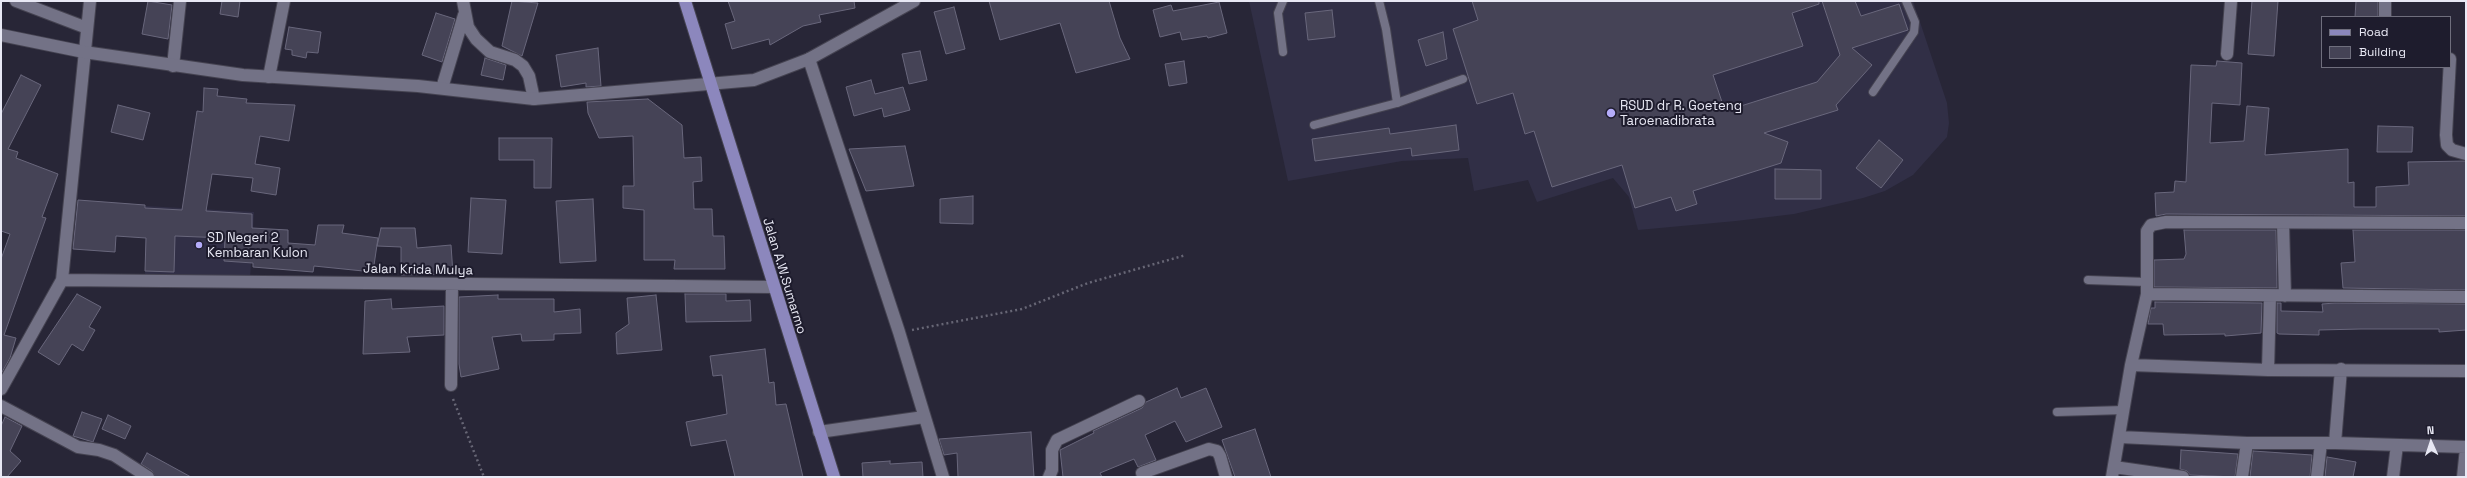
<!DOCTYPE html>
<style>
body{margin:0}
#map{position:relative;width:2467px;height:478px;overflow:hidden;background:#282637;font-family:"Space Grotesk",sans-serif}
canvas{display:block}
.frame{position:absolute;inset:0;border:2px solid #e8e8f4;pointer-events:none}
.legend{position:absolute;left:2321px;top:16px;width:130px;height:52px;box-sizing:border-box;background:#1e1c2d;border:1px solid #6f6e7d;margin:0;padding:5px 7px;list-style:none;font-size:12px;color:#e8e8f4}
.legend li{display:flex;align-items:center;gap:8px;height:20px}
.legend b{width:20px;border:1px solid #6f6e7d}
.north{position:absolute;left:2411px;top:422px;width:40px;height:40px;-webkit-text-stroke:3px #1e1c2d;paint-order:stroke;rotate:357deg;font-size:11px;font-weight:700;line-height:16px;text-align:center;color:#e8e8f4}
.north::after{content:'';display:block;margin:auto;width:14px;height:18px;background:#e8e8f4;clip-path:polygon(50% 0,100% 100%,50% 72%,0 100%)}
</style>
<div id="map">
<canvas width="2467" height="478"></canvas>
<div class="frame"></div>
<ul class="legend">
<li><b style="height:5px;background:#8c87bd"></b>Road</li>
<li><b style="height:11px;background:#454356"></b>Building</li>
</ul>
<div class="north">N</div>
</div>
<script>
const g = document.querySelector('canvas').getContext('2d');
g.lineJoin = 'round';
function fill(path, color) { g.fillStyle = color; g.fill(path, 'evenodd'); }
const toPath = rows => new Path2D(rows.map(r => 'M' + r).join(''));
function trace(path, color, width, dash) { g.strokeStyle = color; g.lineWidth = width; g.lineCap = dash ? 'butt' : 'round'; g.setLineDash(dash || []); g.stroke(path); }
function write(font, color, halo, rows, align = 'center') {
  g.font = font + ' "Space Grotesk",sans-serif'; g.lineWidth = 4; g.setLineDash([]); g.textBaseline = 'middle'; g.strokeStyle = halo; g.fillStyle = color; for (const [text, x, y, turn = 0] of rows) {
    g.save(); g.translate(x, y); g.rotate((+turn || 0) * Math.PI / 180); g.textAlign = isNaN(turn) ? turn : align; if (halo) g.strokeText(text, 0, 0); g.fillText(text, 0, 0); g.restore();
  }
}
fill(toPath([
 [1249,1,1913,1,1947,103,1949,123,1947,137,1913,175,1885,191,1863,198,1794,214,1736,221,1638,230,1629,197,1613,178,1537,202,1528,180,1474,191,1468,158,1402,161,1288,181],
 [146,206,254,212,250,279,145,277]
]), '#312f46');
const building = toPath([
 [148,1,172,5,168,39,142,34,148,1],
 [222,1,240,1,238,17,220,14,222,1],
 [512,1,538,3,522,56,502,46,512,1],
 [728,1,854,1,855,8,819,15,821,22,803,26,770,45,769,39,732,49,725,24,735,21,728,1],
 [989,1,1109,1,1120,38,1130,59,1076,73,1060,23,1000,40,989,1],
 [1472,1,1819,1,1819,4,1792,13,1803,46,1713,75,1725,111,1817,82,1840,55,1822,1,1855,1,1861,16,1899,4,1908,30,1852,48,1872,65,1836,105,1838,110,1764,133,1788,142,1781,163,1693,191,1697,204,1676,211,1671,197,1635,208,1622,165,1552,187,1534,131,1525,134,1513,93,1477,104,1453,29,1478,20,1472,1],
 [2252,1,2278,1,2274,56,2248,54,2252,1],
 [2356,1,2378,1,2378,17,2355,17,2356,1],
 [1219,2,1227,33,1208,38,1207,36,1182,40,1180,32,1160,37,1153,10,1171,5,1173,11,1219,2],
 [954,7,965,49,946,54,934,12,954,7],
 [1332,10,1335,37,1308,40,1305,13,1332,10],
 [436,13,455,19,442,62,422,55,436,13],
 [289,27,321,32,318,53,307,52,306,58,292,55,292,50,285,49,289,27],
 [1443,32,1447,59,1426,66,1418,40,1443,32],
 [598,48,601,86,586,87,586,83,561,87,556,55,598,48],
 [920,51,927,80,909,84,902,54,920,51],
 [485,58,506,65,503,80,481,75,485,58],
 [1184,61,1187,83,1169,86,1165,64,1184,61],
 [2217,61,2242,63,2240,105,2212,103,2210,143,2244,141,2247,106,2269,108,2265,155,2348,149,2348,183,2354,182,2354,207,2376,207,2376,187,2409,185,2408,162,2466,161,2466,216,2166,214,2156,216,2155,193,2174,192,2175,181,2186,182,2191,65,2216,66,2217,61],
 [21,75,41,85,8,149,18,152,16,158,58,174,42,217,46,218,4,335,16,338,10,358,1,374,1,259,10,234,1,231,1,114,21,75],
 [871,80,875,94,903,87,910,110,884,117,882,108,854,116,846,87,871,80],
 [204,88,218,89,217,96,247,99,246,103,295,105,289,141,260,136,255,164,280,168,276,195,251,191,253,178,212,174,206,211,252,214,252,228,288,230,288,243,315,245,318,225,344,225,342,233,378,238,373,272,314,266,313,272,253,267,253,263,224,261,225,238,175,236,174,272,145,271,146,238,116,236,115,252,73,249,78,200,145,205,145,208,182,210,197,111,203,112,204,88],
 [648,99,682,125,684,158,701,157,702,181,693,182,694,209,712,209,713,236,724,236,725,269,674,269,675,260,644,260,644,210,623,208,623,186,634,186,633,136,599,138,588,113,587,102,648,99],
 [118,105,150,113,143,140,111,132,118,105],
 [1456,125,1459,150,1412,156,1411,148,1315,161,1312,139,1389,128,1390,134,1456,125],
 [2378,126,2413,127,2412,152,2377,152,2378,126],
 [499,138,552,138,551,188,534,188,534,160,499,160,499,138],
 [1879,140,1903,160,1881,188,1856,168,1879,140],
 [905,146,914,186,866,191,849,149,905,146],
 [1775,169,1821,170,1821,199,1775,199,1775,169],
 [973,196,973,224,940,223,940,199,973,196],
 [471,198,506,200,502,254,468,252,471,198],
 [593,199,596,261,560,263,556,201,593,199],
 [381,228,415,228,417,248,451,245,453,274,401,275,401,247,377,246,381,228],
 [2184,230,2276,230,2277,288,2154,287,2154,260,2184,259,2186,254,2184,230],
 [2353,230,2466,230,2466,290,2343,288,2341,263,2355,262,2353,230],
 [77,294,101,307,89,327,95,330,83,351,72,344,59,365,38,352,77,294],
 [685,294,726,294,726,301,750,300,751,321,686,322,685,294],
 [498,295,498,299,554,299,554,312,580,309,581,333,554,334,554,340,522,341,521,334,492,337,499,369,461,377,459,364,459,297,498,295],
 [656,295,662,350,617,354,616,333,629,324,627,298,656,295],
 [391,299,392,309,444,306,444,335,407,337,410,352,363,354,365,301,391,299],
 [2155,302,2262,303,2261,333,2225,336,2225,334,2164,335,2163,324,2148,324,2151,308,2155,308,2155,302],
 [2277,303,2281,303,2281,311,2323,312,2322,304,2335,303,2466,304,2466,330,2439,332,2439,329,2361,329,2319,330,2319,335,2279,334,2277,333,2277,303],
 [765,349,769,383,774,382,776,405,786,404,803,477,735,477,726,440,691,446,686,422,727,414,722,375,713,376,710,356,765,349],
 [1177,388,1181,398,1206,388,1222,427,1186,442,1175,421,1145,435,1156,460,1138,467,1134,459,1100,473,1102,477,1063,477,1060,450,1094,433,1093,431,1142,408,1146,402,1177,388],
 [82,412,102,419,93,442,73,436,82,412],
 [108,415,131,426,125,439,102,429,108,415],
 [5,417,22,426,10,451,21,461,7,477,1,477,1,426,5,417],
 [1255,429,1271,477,1235,477,1222,440,1255,429],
 [1031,432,1034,477,958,477,957,453,944,455,939,439,1031,432],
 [2181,450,2238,454,2235,477,2190,475,2187,471,2180,469,2181,450],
 [2253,451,2312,455,2310,477,2250,477,2253,451],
 [147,453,191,477,155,477,152,471,141,464,147,453],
 [2327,457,2356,462,2353,477,2325,477,2327,457],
 [890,461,890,464,922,462,923,477,863,477,862,463,890,461]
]);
fill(building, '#454356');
trace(building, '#69677c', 1);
const lane = toPath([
 [1379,1,1386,29,1397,103],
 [1283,52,1278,13,1283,1],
 [1873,92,1914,32,1915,22,1906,1],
 [1314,125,1397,103,1463,79],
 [2088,280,2147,282],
 [2057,412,2124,410]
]);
const street = toPath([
 [16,1,87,28],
 [463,1,468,27,476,39,490,52,515,60,523,66,529,76,534,99],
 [2385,17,2385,1],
 [2227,54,2231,1],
 [809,59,899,332,943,477],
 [2450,59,2446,135,2447,145,2452,150,2466,154],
 [173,66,180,1],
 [269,77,284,1],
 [442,88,464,15],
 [2283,223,2285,296],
 [62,280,773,287],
 [2147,294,2466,297],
 [2131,365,2268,370,2466,371],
 [2268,370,2270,296],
 [451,385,452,285],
 [1,389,62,280,90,1],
 [1,406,78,447,99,450,114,455,148,477],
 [819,432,924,417],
 [2120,437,2247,443,2335,443,2466,447],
 [2335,443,2341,369],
 [2114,467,2183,477],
 [1049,477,1052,470,1052,450,1057,440,1139,401],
 [1144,477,1142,473,1209,449,1217,451,1220,456,1226,477],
 [2112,477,2131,365,2147,294,2147,231,2151,225,2166,222,2466,223],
 [2242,477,2247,443],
 [2317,477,2321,443],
 [2393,477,2397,445],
 [2463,477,2466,448]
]);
const secondary = toPath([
 [1,35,84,52,243,75,418,86,534,99,754,80,809,59,914,1]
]);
const primary = toPath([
 [685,1,834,477]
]);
trace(lane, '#454351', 10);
trace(street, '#454351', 14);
trace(secondary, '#454351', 14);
trace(primary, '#454351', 14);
trace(toPath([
 [912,330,1022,309,1088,283,1186,255],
 [453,399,484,477]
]), '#676675', 2.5, [2, 3]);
trace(lane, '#737286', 8);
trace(street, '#737286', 12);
trace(secondary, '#737286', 12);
trace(primary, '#8c87bd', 12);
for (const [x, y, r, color] of [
 [1611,113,5,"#b4acf9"],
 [199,245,4,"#b4acf9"]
]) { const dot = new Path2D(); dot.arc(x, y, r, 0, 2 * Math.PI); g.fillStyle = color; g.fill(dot); trace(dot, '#1e1c2d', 1.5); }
write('13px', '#e8e8f4', '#1e1c2d', [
 ["RSUD dr R. Goeteng",1620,106],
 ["Taroenadibrata",1620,121],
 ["SD Negeri 2",207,238],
 ["Kembaran Kulon",207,253]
], 'left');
write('13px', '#e8e8f4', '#1e1c2d', [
 ["Jalan Krida Mulya",418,270,1],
 ["Jalan A.W.Sumarmo",784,276,73]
]);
</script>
